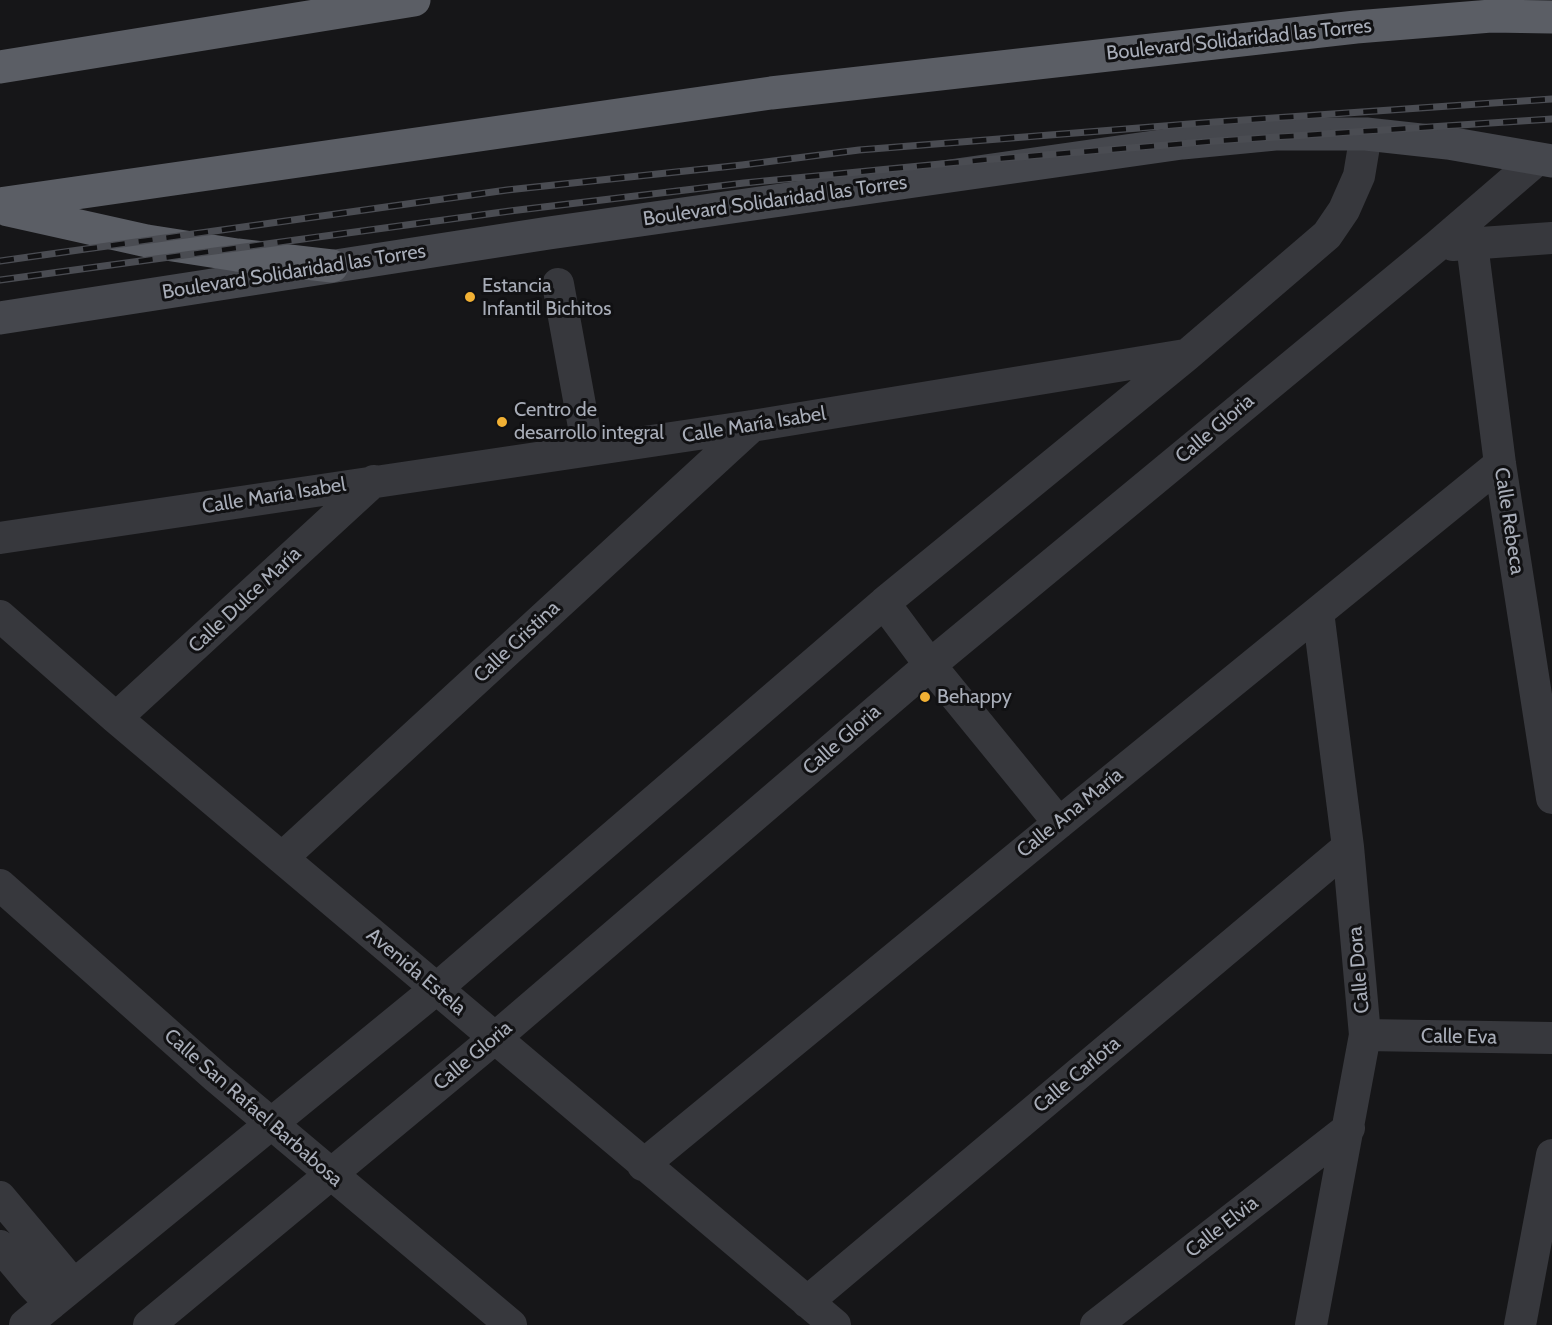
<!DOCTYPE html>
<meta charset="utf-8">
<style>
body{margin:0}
canvas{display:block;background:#161618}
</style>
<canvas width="1552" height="1325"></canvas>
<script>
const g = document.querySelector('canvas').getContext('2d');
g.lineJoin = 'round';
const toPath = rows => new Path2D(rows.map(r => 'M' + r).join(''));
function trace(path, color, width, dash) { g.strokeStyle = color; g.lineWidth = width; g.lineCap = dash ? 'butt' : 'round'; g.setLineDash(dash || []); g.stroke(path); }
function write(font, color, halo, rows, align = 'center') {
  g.font = font + ' Cabin,sans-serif'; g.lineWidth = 6; g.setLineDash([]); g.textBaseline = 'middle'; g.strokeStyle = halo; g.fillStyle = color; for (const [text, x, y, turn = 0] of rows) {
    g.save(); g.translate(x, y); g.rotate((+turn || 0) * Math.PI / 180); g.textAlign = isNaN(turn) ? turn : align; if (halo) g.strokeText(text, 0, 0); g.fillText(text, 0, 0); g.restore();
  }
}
trace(toPath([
 [1472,244,1500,464,1552,798],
 [1453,245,1552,238],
 [558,284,588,449],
 [0,538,752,426,1185,355],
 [884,603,930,665,1059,823],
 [0,616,116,718,835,1325],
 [116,718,374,481],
 [282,858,752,426],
 [0,885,216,1077,511,1325],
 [1365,1035,1552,1038],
 [643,1165,1059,823,1500,464],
 [0,1197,74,1285],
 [0,1246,32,1284,51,1304],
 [807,1302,1348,847],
 [25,1325,436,989,884,603,1187,355,1327,235,1344,210,1359,176,1366,134],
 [149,1325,495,1038,930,665,1437,246,1538,159],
 [1096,1325,1349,1128],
 [1311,1325,1365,1035,1348,847,1318,612],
 [1520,1325,1552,1155]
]), '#37383d', 32);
trace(toPath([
 [0,318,549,233,1182,143,1275,134,1366,134,1448,143,1552,161]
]), '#45474d', 33);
trace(toPath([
 [0,67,414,0],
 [0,204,771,93,1356,27,1491,16,1552,17],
 [8,210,147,241,237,255,332,266]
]), '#5b5e65', 33);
const rail = toPath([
 [0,261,507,190,742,165,859,150,1215,122,1552,99],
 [0,280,510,211,744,183,982,160,1216,141,1552,119]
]);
trace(rail, '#4a4c52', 7);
trace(rail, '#111113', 4.5, [14]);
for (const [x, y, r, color] of [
 [470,297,6,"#f2b134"],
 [502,422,6,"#f2b134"],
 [925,697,6,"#f2b134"]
]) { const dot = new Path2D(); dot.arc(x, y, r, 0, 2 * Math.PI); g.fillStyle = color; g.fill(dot); trace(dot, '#111113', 2); }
write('20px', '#a8adb8', '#111113', [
 ["Boulevard Solidaridad las Torres",1239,40,-6],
 ["Boulevard Solidaridad las Torres",775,201,-8],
 ["Boulevard Solidaridad las Torres",294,272,-9],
 ["Calle María Isabel",754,425,-9],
 ["Calle Gloria",1215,429,-40],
 ["Calle María Isabel",274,496,-9],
 ["Calle Rebeca",1509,521,81],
 ["Calle Dulce María",245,600,-43],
 ["Calle Cristina",517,642,-43],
 ["Calle Gloria",842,740,-41],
 ["Calle Ana María",1070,813,-39],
 ["Calle Dora",1359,970,-95],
 ["Avenida Estela",416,972,40],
 ["Calle Eva",1459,1037,1],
 ["Calle Gloria",473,1056,-40],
 ["Calle Carlota",1077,1075,-40],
 ["Calle San Rafael Barbabosa",253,1108,41],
 ["Calle Elvia",1222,1227,-38]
]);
write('20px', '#a8adb8', '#111113', [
 ["Estancia",482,286],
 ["Infantil Bichitos",482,309],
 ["Centro de",514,410],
 ["desarrollo integral",514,433],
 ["Behappy",937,697]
], 'left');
</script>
